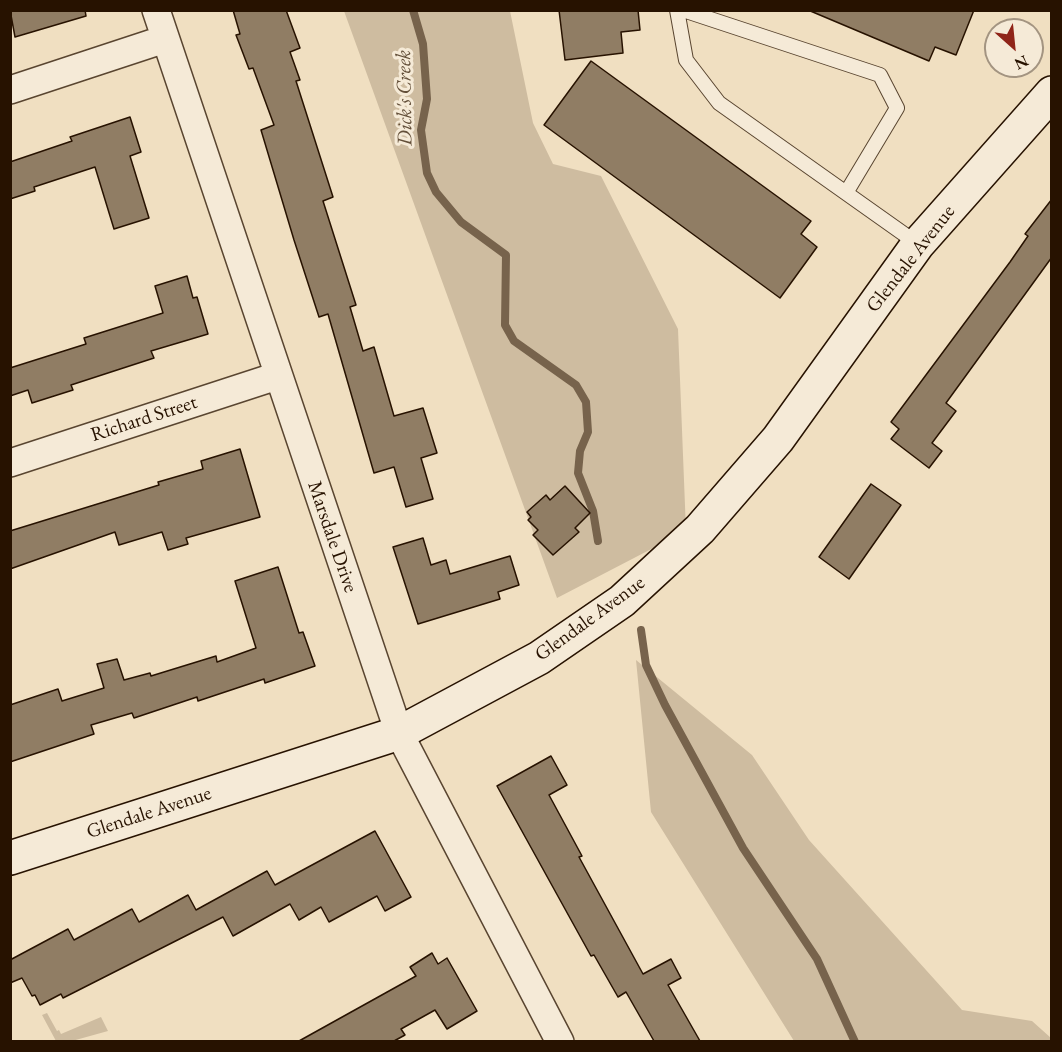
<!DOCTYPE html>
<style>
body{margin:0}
#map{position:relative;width:1062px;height:1052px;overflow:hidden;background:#f0dfc1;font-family:"EB Garamond",serif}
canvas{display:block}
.frame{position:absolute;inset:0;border:12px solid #271200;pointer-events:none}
.north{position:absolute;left:984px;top:18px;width:60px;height:60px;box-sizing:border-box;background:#f5ead7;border:2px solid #a39481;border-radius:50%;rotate:153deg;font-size:16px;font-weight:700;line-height:24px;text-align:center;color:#271200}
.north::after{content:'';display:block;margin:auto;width:21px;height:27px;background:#8f2418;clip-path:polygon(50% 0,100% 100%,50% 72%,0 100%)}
</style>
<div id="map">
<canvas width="1062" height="1052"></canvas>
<div class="frame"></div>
<div class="north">N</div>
</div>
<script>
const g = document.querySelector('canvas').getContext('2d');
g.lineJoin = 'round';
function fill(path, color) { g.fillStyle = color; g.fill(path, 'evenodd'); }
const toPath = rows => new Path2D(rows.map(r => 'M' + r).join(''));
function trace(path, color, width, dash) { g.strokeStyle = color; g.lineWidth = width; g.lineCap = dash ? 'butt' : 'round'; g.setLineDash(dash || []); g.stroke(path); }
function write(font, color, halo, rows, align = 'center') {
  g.font = font + ' "EB Garamond",serif'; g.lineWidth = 6; g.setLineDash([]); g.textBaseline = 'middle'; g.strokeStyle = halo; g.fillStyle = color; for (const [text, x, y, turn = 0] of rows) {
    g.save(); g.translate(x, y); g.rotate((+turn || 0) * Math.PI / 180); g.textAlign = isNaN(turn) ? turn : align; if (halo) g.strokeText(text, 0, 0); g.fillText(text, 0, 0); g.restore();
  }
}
fill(toPath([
 [344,11,510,11,533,123,553,164,601,176,678,329,686,531,557,598],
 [636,660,752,755,809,840,962,1010,1032,1021,1051,1038,1051,1041,794,1041,651,812],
 [47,1013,57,1031,59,1030,61,1034,101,1017,108,1031,72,1041,56,1041,42,1015]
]), '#cebca0');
trace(toPath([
 [413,10,423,44,427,99,421,130,427,173,436,192,461,222,506,255,505,325,514,341,576,385,586,402,588,432,580,451,578,473,593,511,598,541],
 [641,630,646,665,665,705,743,848,817,959,855,1042]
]), '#77634c', 8);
const building = toPath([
 [10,10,85,10,86,16,15,37,10,10],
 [233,10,286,10,300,48,290,52,300,80,296,81,333,197,323,201,356,305,350,307,363,351,374,347,394,416,423,408,437,453,421,458,433,499,406,507,394,467,374,473,328,314,319,317,294,240,261,130,274,125,253,68,249,69,236,35,240,34,233,10],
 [559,10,638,10,640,30,621,32,623,53,565,60,559,10],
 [808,10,974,10,956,55,935,47,929,61,808,10],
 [591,61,811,221,801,234,817,247,780,298,544,125,591,61],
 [130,117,141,152,130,156,149,218,114,229,95,167,34,187,35,191,10,199,10,162,72,141,70,137,130,117],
 [1052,199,1052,257,946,403,956,411,932,443,942,451,929,468,891,439,899,429,891,422,1010,262,1028,236,1025,234,1052,199],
 [187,276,193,298,197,297,208,334,151,351,154,358,71,385,73,390,32,403,28,390,10,396,10,368,86,344,84,338,163,313,155,286,187,276],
 [240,449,260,517,186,538,188,544,168,550,162,532,119,545,115,532,10,569,10,531,159,485,158,482,203,469,201,461,240,449],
 [871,484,901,505,849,579,819,557,871,484],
 [565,486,590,513,575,528,579,532,553,555,533,535,538,530,528,520,531,517,527,512,546,495,550,500,565,486],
 [423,538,431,565,446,560,450,574,510,556,519,585,498,592,500,599,418,624,393,547,423,538],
 [278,567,299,633,303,632,315,666,265,683,264,679,198,701,197,697,134,718,132,713,91,725,94,734,10,762,10,705,58,689,62,701,104,688,97,664,117,659,124,680,150,673,151,676,216,656,217,662,256,648,235,581,278,567],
 [551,756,567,785,549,795,582,856,579,857,643,974,671,959,681,978,668,985,700,1041,654,1041,626,992,618,997,594,955,591,956,497,786,551,756],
 [375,831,411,897,385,911,377,896,329,922,321,907,299,920,290,904,233,936,223,917,63,998,61,994,40,1005,35,995,32,996,22,978,10,983,10,960,68,929,74,940,132,909,139,922,188,895,196,910,267,871,275,885,375,831],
 [432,953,438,964,447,958,477,1011,447,1029,435,1010,401,1029,405,1035,394,1041,299,1041,416,976,410,967,432,953]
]);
fill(building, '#907d64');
trace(building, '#271200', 1.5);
const service = toPath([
 [677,10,686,60,719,103,918,244],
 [683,10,880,75,897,108,846,193]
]);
const minor = toPath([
 [156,10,399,733,560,1042],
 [10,90,165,39],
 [10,463,277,376]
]);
const secondary = toPath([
 [10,858,399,733,539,658,622,601,700,529,778,439,918,244,1052,93]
]);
trace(service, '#594530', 16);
trace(minor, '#594530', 30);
trace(secondary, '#271200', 36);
trace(service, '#f5ead7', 14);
trace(minor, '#f5ead7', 27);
trace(secondary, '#f5ead7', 33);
write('20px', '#271200', '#f5ead7', [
 ["Glendale Avenue",911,259,-52],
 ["Richard Street",144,419,-18],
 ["Marsdale Drive",332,537,71],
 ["Glendale Avenue",590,619,-36],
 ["Glendale Avenue",149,813,-18]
]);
write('italic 21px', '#634f39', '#f5ead7', [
 ["Dick's Creek",405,98,-91]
]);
</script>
